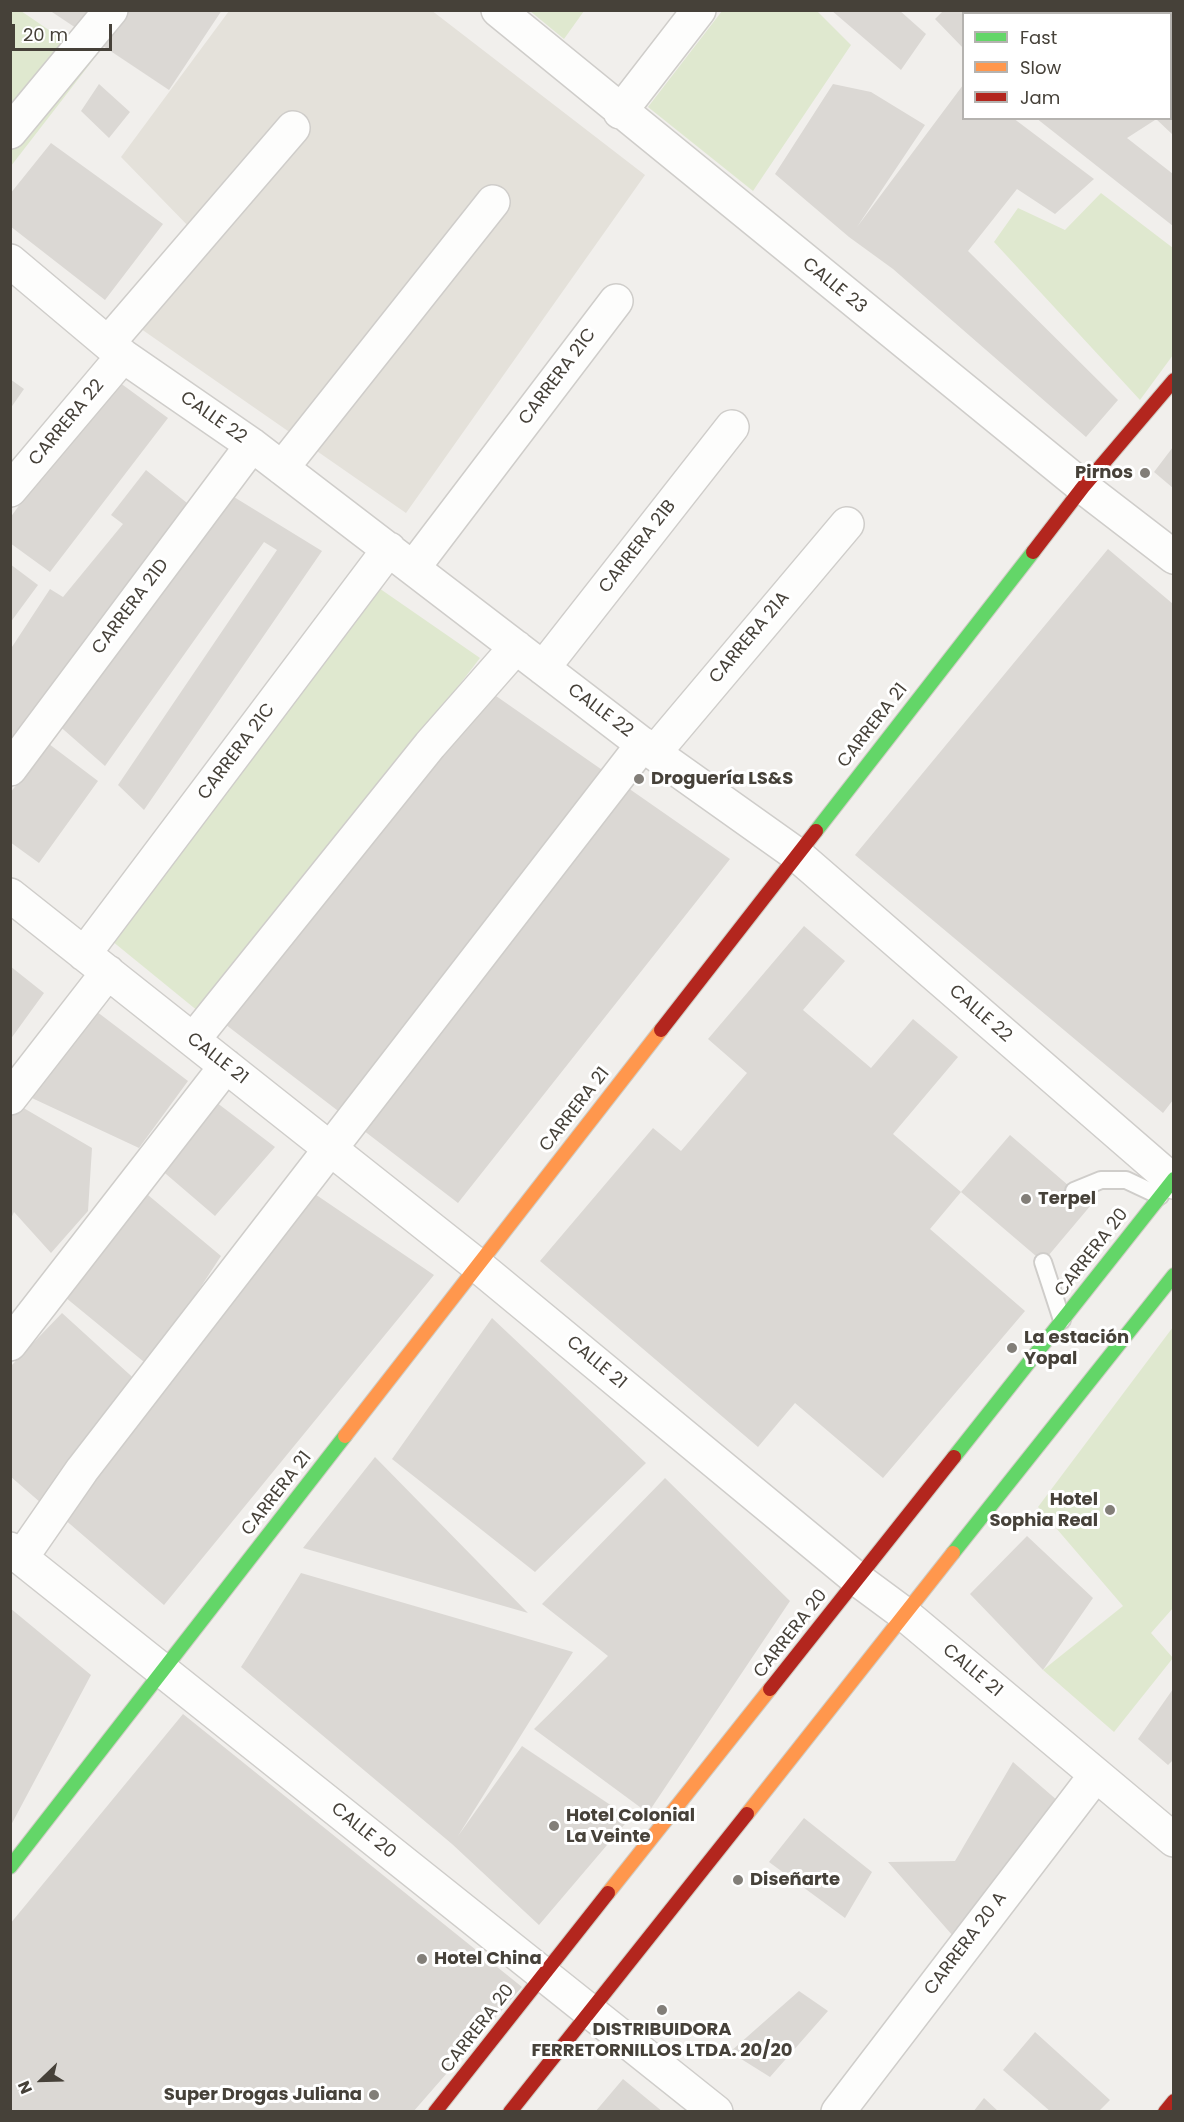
<!DOCTYPE html>
<meta charset="utf-8">
<style>
body{margin:0}
#map{position:relative;width:1184px;height:2122px;overflow:hidden;background:#f1efec;font-family:Poppins,sans-serif}
canvas{display:block}
.frame{position:absolute;inset:0;border:12px solid #464139;pointer-events:none}
.legend{position:absolute;left:962px;top:12px;width:210px;height:108px;box-sizing:border-box;background:#fff;border:2px solid #b5b3b0;margin:0;padding:8px 10px;list-style:none;font-size:18px;color:#464139}
.legend li{display:flex;align-items:center;gap:12px;height:30px}
.legend b{width:30px;border:2px solid #b5b3b0}
.north{position:absolute;left:12px;top:2050px;width:60px;height:60px;-webkit-text-stroke:4px #fff;paint-order:stroke;rotate:247deg;font-size:16px;font-weight:700;line-height:24px;text-align:center;color:#464139}
.north::after{content:'';display:block;margin:auto;width:21px;height:27px;background:#464139;clip-path:polygon(50% 0,100% 100%,50% 72%,0 100%)}
.scale{position:absolute;left:12px;top:24px;width:100px;height:27px;box-sizing:border-box;border:3px solid #464139;border-top:0;padding-left:8px;font-size:18px;line-height:21px;white-space:nowrap;color:#464139;-webkit-text-stroke:4px #fff;paint-order:stroke}
</style>
<div id="map">
<canvas width="1184" height="2122"></canvas>
<div class="frame"></div>
<ul class="legend">
<li><b style="height:8px;background:#63d668"></b>Fast</li>
<li><b style="height:8px;background:#ff974d"></b>Slow</li>
<li><b style="height:8px;background:#b3261e"></b>Jam</li>
</ul>
<div class="north">N</div>
<div class="scale">20 m</div>
</div>
<script>
const g = document.querySelector('canvas').getContext('2d');
g.lineJoin = 'round';
function fill(path, color) { g.fillStyle = color; g.fill(path, 'evenodd'); }
const toPath = rows => new Path2D(rows.map(r => 'M' + r).join(''));
function trace(path, color, width, dash) { g.strokeStyle = color; g.lineWidth = width; g.lineCap = dash ? 'butt' : 'round'; g.setLineDash(dash || []); g.stroke(path); }
function write(font, color, halo, rows, align = 'center') {
  g.font = font + ' Poppins,sans-serif'; g.lineWidth = 6; g.setLineDash([]); g.textBaseline = 'middle'; g.strokeStyle = halo; g.fillStyle = color; for (const [text, x, y, turn = 0] of rows) {
    g.save(); g.translate(x, y); g.rotate((+turn || 0) * Math.PI / 180); g.textAlign = isNaN(turn) ? turn : align; if (halo) g.strokeText(text, 0, 0); g.fillText(text, 0, 0); g.restore();
  }
}
fill(toPath([
 [431,10,645,175,406,513,121,315,194,232,121,157,229,11]
]), '#e4e1da');
fill(toPath([
 [1034,10,1173,11,1173,31,1171,35,1170,14,1031,14],
 [11,11,21,11,93,60,11,166],
 [530,11,584,11,564,39],
 [722,11,817,11,851,45,753,191,648,107],
 [1101,193,1173,248,1173,355,1140,400,994,242,1018,208,1065,230],
 [376,586,480,658,204,1016,112,941],
 [1173,1327,1173,1608,1151,1633,1173,1658,1114,1732,1043,1670,1123,1606,1038,1507]
]), '#dfe8cf');
fill(toPath([
 [49,10,222,10,169,90],
 [831,10,899,10,926,34,901,70],
 [944,10,996,10,999,14,963,14,963,48,935,19],
 [1173,53,1173,135,1155,118,1170,118,1170,58],
 [99,84,130,112,109,138,81,111],
 [833,84,871,92,925,125,857,227,963,85,963,118,1013,118,1094,179,1055,214,1017,189,968,251,1118,400,1086,437,893,269,849,237,775,174],
 [1036,118,1152,118,1155,120,1127,138,1173,174,1173,226],
 [51,143,163,224,105,300,10,226,10,194],
 [112,377,168,418,50,572,10,543,10,518],
 [10,379,24,389,10,409],
 [1173,447,1173,488,1154,472],
 [146,470,197,511,10,755,10,650,50,589,63,597,123,524,111,515],
 [234,497,322,551,144,810,118,785,277,550,264,542,105,766,56,723],
 [1108,549,1173,604,1173,1100,1163,1113,855,855],
 [10,564,38,585,10,623],
 [486,689,730,859,458,1203,221,1021],
 [49,744,98,781,39,863,10,842,10,793],
 [804,926,845,961,803,1010,871,1068,913,1019,958,1057,893,1134,961,1192,930,1229,1025,1311,883,1478,795,1403,758,1447,540,1261,653,1128,681,1151,747,1073,708,1039],
 [10,966,44,993,10,1040],
 [88,1005,188,1081,139,1148,19,1092],
 [208,1096,275,1147,215,1216,152,1162],
 [15,1103,92,1148,88,1211,51,1253,14,1212,10,1221,10,1109],
 [1010,1135,1091,1205,1043,1262,961,1192],
 [142,1190,221,1256,149,1366,60,1293],
 [309,1190,434,1275,164,1605,63,1518],
 [62,1313,140,1384,41,1503,10,1476,10,1367],
 [492,1318,646,1463,535,1572,392,1459],
 [375,1457,528,1613,303,1548],
 [665,1478,790,1601,648,1813,534,1729,608,1656,542,1604],
 [1027,1536,1093,1598,1043,1670,970,1594],
 [301,1573,573,1652,458,1836,522,1746,630,1818,539,1925,452,1844,241,1667],
 [10,1608,91,1675,10,1827],
 [1173,1689,1173,1760,1168,1765,1138,1739],
 [183,1714,522,1987,413,2112,10,2112,10,1924],
 [1013,1762,1058,1801,953,1936,888,1862,955,1861],
 [804,1818,872,1872,845,1918,769,1862],
 [799,1991,828,2011,770,2077,730,2052],
 [1035,2032,1110,2100,1098,2112,1051,2112,1003,2070],
 [623,2079,663,2112,595,2112],
 [984,2098,999,2112,973,2112]
]), '#dbd8d4');
const lane = toPath([
 [1074,1191,1101,1180,1126,1180,1160,1196],
 [1043,1262,1062,1320]
]);
const street = toPath([
 [498,10,1083,487,1174,557],
 [1086,14,1088,10],
 [620,112,699,10],
 [10,132,111,10],
 [10,261,123,356,252,445,654,753,796,854,1174,1182],
 [108,343,293,128],
 [282,468,493,202],
 [10,490,123,356],
 [413,568,616,301],
 [543,668,732,427],
 [654,753,847,524],
 [10,769,252,445],
 [10,895,477,1265,857,1579,903,1613,1174,1840],
 [84,954,389,549],
 [193,1040,430,745,516,647],
 [10,1098,108,972],
 [10,1344,226,1066],
 [10,1549,716,2112],
 [21,1558,82,1470,643,744],
 [838,2112,1095,1776]
]);
const fast = toPath([
 [816,831,1033,552],
 [954,1457,1174,1179],
 [953,1553,1174,1275],
 [10,1867,345,1436]
]);
const slow = toPath([
 [345,1436,661,1030],
 [747,1814,953,1553],
 [608,1893,770,1689]
]);
const jam = toPath([
 [1033,552,1083,487,1174,380],
 [661,1030,816,831],
 [770,1689,954,1457],
 [435,2112,608,1893],
 [510,2112,747,1814],
 [1165,2112,1174,2101]
]);
trace(lane, '#cfcdca', 20);
trace(street, '#cfcdca', 36);
trace(fast, '#cfccc4', 16);
trace(slow, '#cfccc4', 16);
trace(jam, '#cfccc4', 16);
trace(lane, '#fdfdfc', 16);
trace(street, '#fdfdfc', 33);
trace(fast, '#63d668', 14);
trace(slow, '#ff974d', 14);
trace(jam, '#b3261e', 14);
for (const [x, y, r, color] of [
 [1145,473,6,"#827e78"],
 [639,779,6,"#827e78"],
 [1026,1199,6,"#827e78"],
 [1012,1348,6,"#827e78"],
 [1110,1510,6,"#827e78"],
 [554,1826,6,"#827e78"],
 [738,1880,6,"#827e78"],
 [422,1959,6,"#827e78"],
 [662,2010,6,"#827e78"],
 [374,2095,6,"#827e78"]
]) { const dot = new Path2D(); dot.arc(x, y, r, 0, 2 * Math.PI); g.fillStyle = color; g.fill(dot); trace(dot, '#fff', 2); }
write('18px', '#464139', '#fff', [
 ["CALLE 23",834,286,39],
 ["CARRERA 21C",558,377,-53],
 ["CALLE 22",213,418,35],
 ["CARRERA 22",67,423,-50],
 ["CARRERA 21B",638,547,-52],
 ["CARRERA 21D",131,607,-53],
 ["CARRERA 21A",750,638,-50],
 ["CALLE 22",600,711,37],
 ["CARRERA 21",873,726,-52],
 ["CARRERA 21C",237,752,-53],
 ["CALLE 22",980,1014,41],
 ["CALLE 21",217,1059,38],
 ["CARRERA 21",575,1110,-52],
 ["CARRERA 20",1092,1253,-52],
 ["CALLE 21",596,1363,40],
 ["CARRERA 21",277,1494,-52],
 ["CARRERA 20",791,1634,-52],
 ["CALLE 21",972,1671,40],
 ["CALLE 20",363,1831,39],
 ["CARRERA 20 A",966,1944,-53],
 ["CARRERA 20",478,2029,-52]
]);
write('bold 18px', '#464139', '#fff', [
 ["Pirnos",1133,473,"right"],
 ["Droguería LS&S",651,779],
 ["Terpel",1038,1199],
 ["La estación",1024,1338],
 ["Yopal",1024,1359],
 ["Hotel",1098,1500,"right"],
 ["Sophia Real",1098,1521,"right"],
 ["Hotel Colonial",566,1816],
 ["La Veinte",566,1837],
 ["Diseñarte",750,1880],
 ["Hotel China",434,1959],
 ["DISTRIBUIDORA",662,2030,"center"],
 ["FERRETORNILLOS LTDA. 20/20",662,2051,"center"],
 ["Super Drogas Juliana",362,2095,"right"]
], 'left');
</script>
